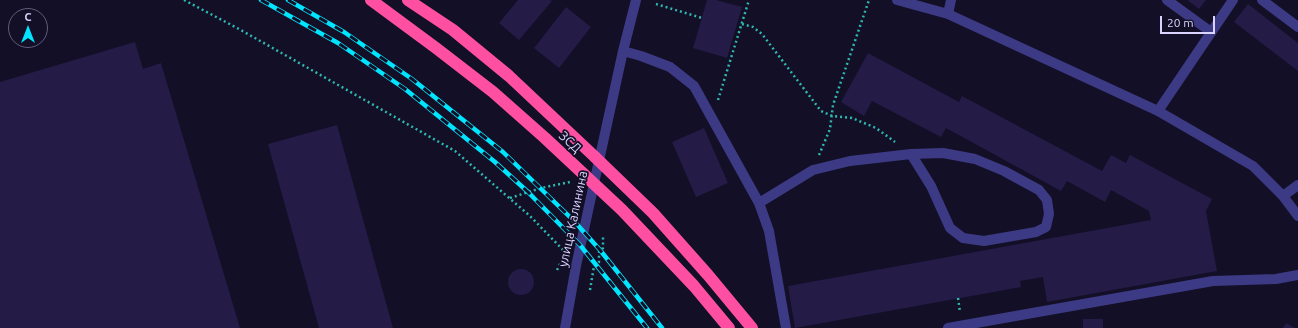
<!DOCTYPE html>
<meta charset="utf-8">
<style>
body{margin:0}
#map{position:relative;width:1298px;height:328px;overflow:hidden;background:#130f26;font-family:Ubuntu,sans-serif}
canvas{display:block}
.north{position:absolute;left:8px;top:8px;width:40px;height:40px;box-sizing:border-box;background:#130f26;border:1px solid #625e7d;border-radius:50%;rotate:0deg;font-size:11px;font-weight:700;line-height:16px;text-align:center;color:#d9d4ff}
.north::after{content:'';display:block;margin:auto;width:14px;height:18px;background:#00e5ff;clip-path:polygon(50% 0,100% 100%,50% 72%,0 100%)}
.scale{position:absolute;left:1160px;top:16px;width:55px;height:18px;box-sizing:border-box;border:2px solid #d9d4ff;border-top:0;padding-left:5px;font-size:12px;line-height:14px;white-space:nowrap;color:#d9d4ff;-webkit-text-stroke:3px #130f26;paint-order:stroke}
</style>
<div id="map">
<canvas width="1298" height="328"></canvas>
<div class="north">С</div>
<div class="scale">20 m</div>
</div>
<script>
const g = document.querySelector('canvas').getContext('2d');
g.lineJoin = 'round';
function fill(path, color) { g.fillStyle = color; g.fill(path, 'evenodd'); }
const toPath = rows => new Path2D(rows.map(r => 'M' + r).join(''));
function trace(path, color, width, dash) { g.strokeStyle = color; g.lineWidth = width; g.lineCap = dash ? 'butt' : 'round'; g.setLineDash(dash || []); g.stroke(path); }
function write(font, color, halo, rows, align = 'center') {
  g.font = font + ' Ubuntu,sans-serif'; g.lineWidth = 3.5; g.setLineDash([]); g.textBaseline = 'middle'; g.strokeStyle = halo; g.fillStyle = color; for (const [text, x, y, turn = 0] of rows) {
    g.save(); g.translate(x, y); g.rotate((+turn || 0) * Math.PI / 180); g.textAlign = isNaN(turn) ? turn : align; if (halo) g.strokeText(text, 0, 0); g.fillText(text, 0, 0); g.restore();
  }
}
fill(toPath([
 [518,0,550,0,552,1,519,40,499,23],
 [707,0,716,0,742,7,727,58,693,48],
 [1187,0,1206,0,1199,9],
 [1248,4,1298,43,1298,71,1234,22],
 [566,7,591,27,559,68,534,48],
 [135,42,143,69,161,63,240,328,0,328,0,82],
 [868,53,959,102,962,96,1102,171,1111,155,1126,163,1130,155,1212,199,1206,211,1217,271,1047,302,1043,277,1020,281,1021,287,795,328,788,286,1151,220,1149,211,1111,190,1105,202,1067,181,1061,191,946,128,941,137,872,101,864,116,841,102],
 [337,125,393,328,319,328,268,144],
 [704,128,728,183,696,197,672,142],
 '508 282a13 13 0 1 1 26 0a13 13 0 1 1-26 0Z',
 [1083,319,1103,319,1103,328,1083,328],
 [1286,323,1295,328,1283,328]
]), '#241b47');
trace(toPath([
 [184,0,239,29,455,151,530,216,565,252],
 [656,4,702,18],
 [742,24,753,27,762,34,821,111,832,116,852,118,876,128,895,142],
 [718,100,749,0],
 [819,155,830,129,833,105,869,0],
 [510,198,541,188,570,182],
 [557,270,562,260],
 [590,290,594,266,599,262,599,252,603,248,603,236],
 [958,298,960,312]
]), '#2fb8b0', 2.5, [2, 3]);
trace(toPath([
 [897,0,948,14,1158,111,1253,166,1283,196,1298,216],
 [1167,0,1211,32],
 [1262,0,1298,27],
 [948,14,951,0],
 [623,51,641,56,670,67,694,86,759,203,769,231,786,328],
 [1158,111,1233,0],
 [1283,196,1298,185],
 [759,203,813,170,850,161,911,154,943,153,975,159,1004,171,1039,190,1047,200,1049,214,1046,227,1036,232,984,241,963,238,950,228,931,186,911,154],
 [565,328,576,266,623,51,636,0],
 [948,328,1213,281,1276,279,1298,275]
]), '#3d3a85', 10);
trace(toPath([
 [408,0,453,30,509,76,595,157]
]), '#ff4fa3', 12);
const rail = toPath([
 [261,0,338,43,405,89,495,162,528,192,580,245,647,328],
 [288,0,344,32,412,79,503,152,574,221,600,250,662,328]
]);
trace(rail, '#00e5ff', 4.5);
trace(rail, '#130f26', 3, [9]);
trace(toPath([
 [371,0,436,48,493,92,545,138,622,210,694,286,729,328],
 [595,157,653,213,708,275,752,328]
]), '#ff4fa3', 12);
write('13px', '#d9d4ff', '#130f26', [
 ["ЗСД",570,142,43],
 ["улица Калинина",573,219,-78]
]);
</script>
